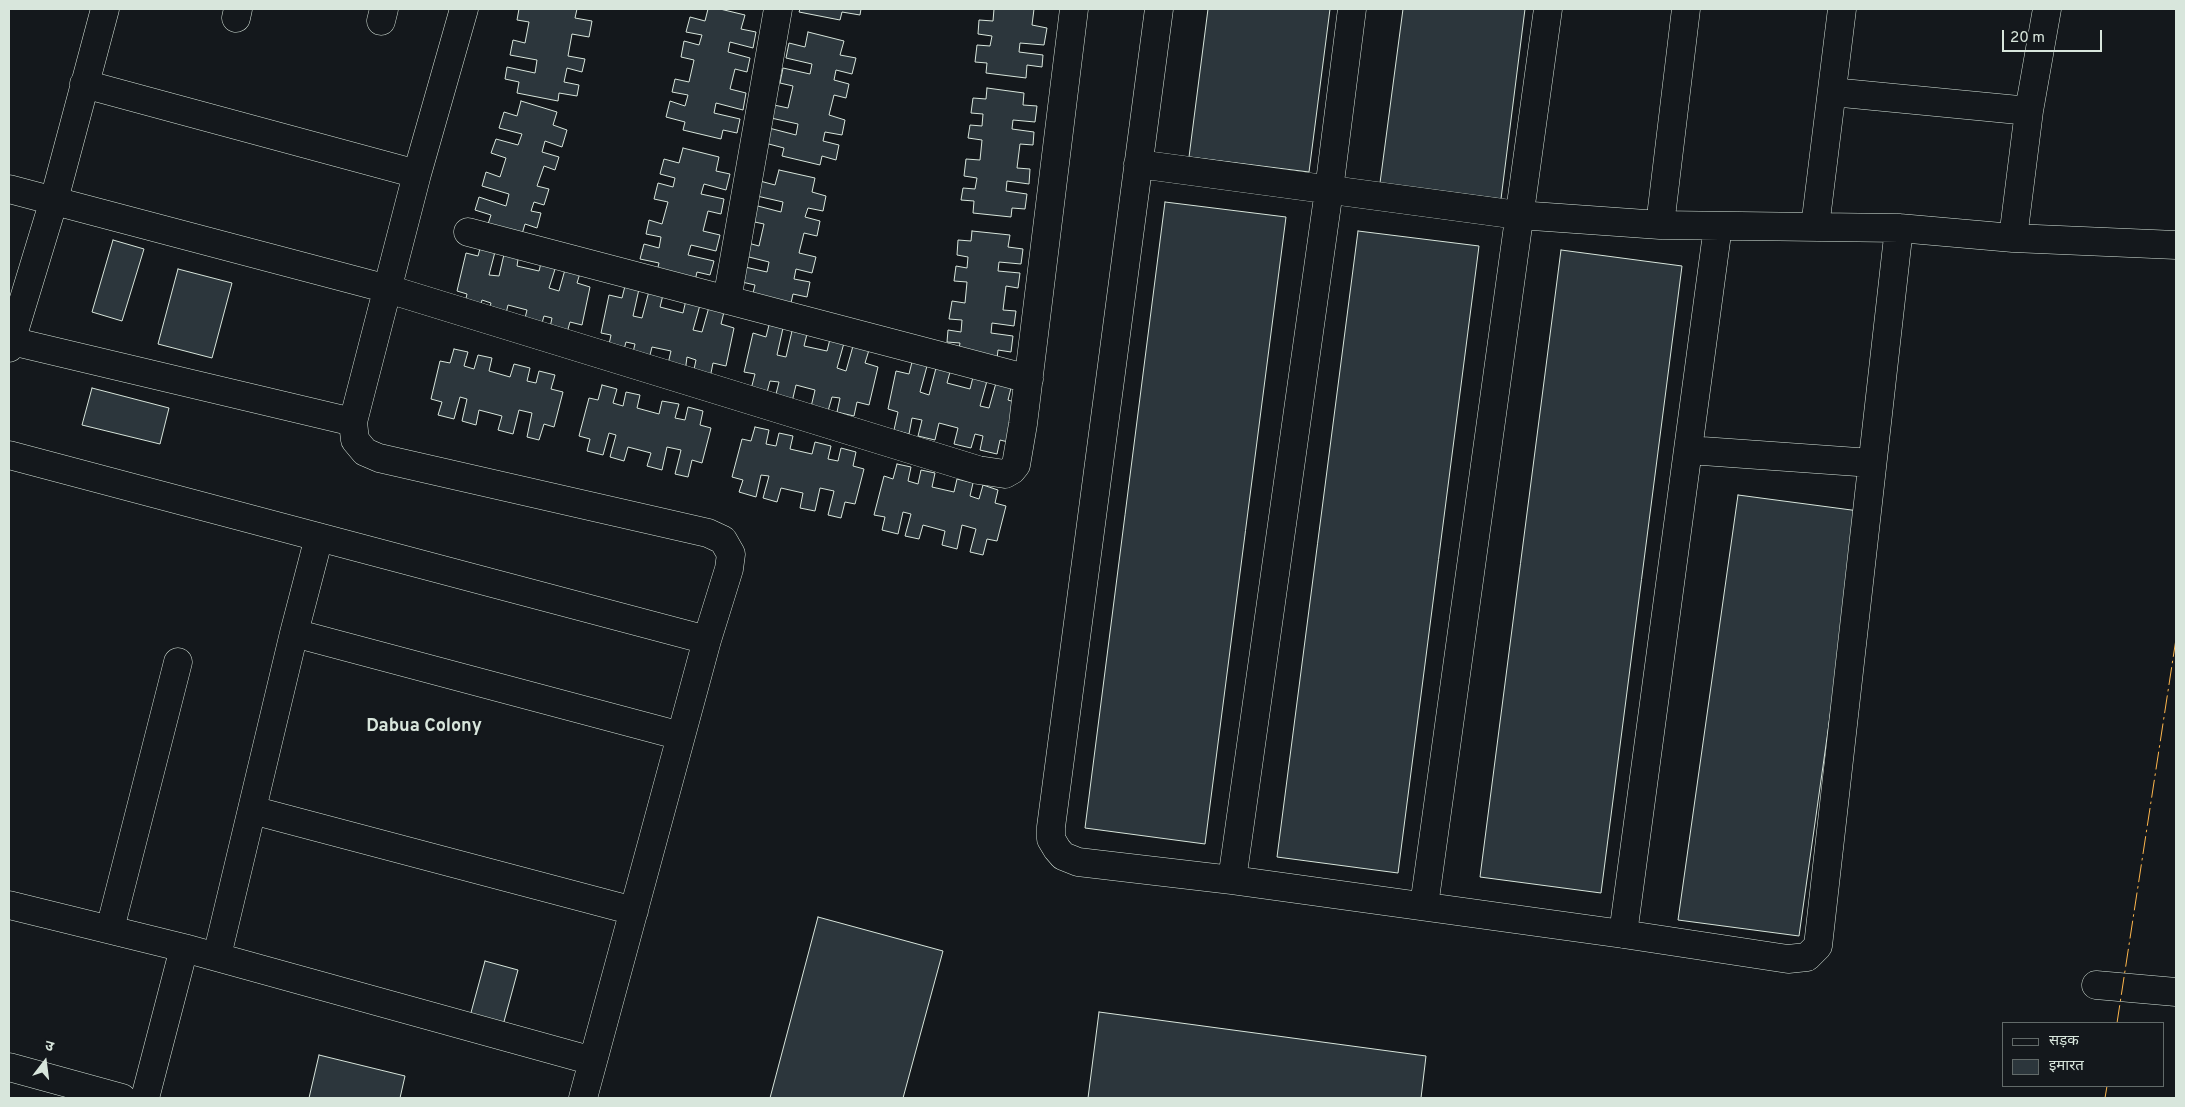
<!DOCTYPE html>
<meta charset="utf-8">
<style>
body{margin:0}
#map{position:relative;width:2185px;height:1107px;overflow:hidden;background:#14181c;font-family:Overpass,"Noto Sans Devanagari",sans-serif}
canvas{display:block}
.frame{position:absolute;inset:0;border:10px solid #d8e6dc;pointer-events:none}
.legend{position:absolute;left:2002px;top:1022px;width:162px;height:65px;box-sizing:border-box;background:#14181c;border:1px solid #626a69;margin:0;padding:6px 9px;list-style:none;font-size:15px;color:#d8e6dc}
.legend li{display:flex;align-items:center;gap:10px;height:25px}
.legend b{width:25px;border:1px solid #626a69}
.north{position:absolute;left:20px;top:1037px;width:50px;height:50px;-webkit-text-stroke:4px #14181c;paint-order:stroke;rotate:15deg;font-size:14px;font-weight:700;line-height:20px;text-align:center;color:#d8e6dc}
.north::after{content:'';display:block;margin:auto;width:18px;height:22px;background:#d8e6dc;clip-path:polygon(50% 0,100% 100%,50% 72%,0 100%)}
.scale{position:absolute;left:2002px;top:30px;width:100px;height:22px;box-sizing:border-box;border:2px solid #d8e6dc;border-top:0;padding-left:6px;font-size:15px;line-height:18px;white-space:nowrap;color:#d8e6dc;-webkit-text-stroke:4px #14181c;paint-order:stroke}
</style>
<div id="map">
<canvas width="2185" height="1107"></canvas>
<div class="frame"></div>
<ul class="legend">
<li><b style="height:6px;background:#14181c"></b>सड़क</li>
<li><b style="height:14px;background:#2c363c"></b>इमारत</li>
</ul>
<div class="north">उ</div>
<div class="scale">20 m</div>
</div>
<script>
const g = document.querySelector('canvas').getContext('2d');
g.lineJoin = 'round';
function fill(path, color) { g.fillStyle = color; g.fill(path, 'evenodd'); }
const toPath = rows => new Path2D(rows.map(r => 'M' + r).join(''));
function trace(path, color, width, dash) { g.strokeStyle = color; g.lineWidth = width; g.lineCap = dash ? 'butt' : 'round'; g.setLineDash(dash || []); g.stroke(path); }
function write(font, color, halo, rows, align = 'center') {
  g.font = font + ' Overpass,sans-serif'; g.lineWidth = 4; g.setLineDash([]); g.textBaseline = 'middle'; g.strokeStyle = halo; g.fillStyle = color; for (const [text, x, y, turn = 0] of rows) {
    g.save(); g.translate(x, y); g.rotate((+turn || 0) * Math.PI / 180); g.textAlign = isNaN(turn) ? turn : align; if (halo) g.strokeText(text, 0, 0); g.fillText(text, 0, 0); g.restore();
  }
}
const building = toPath([
 [519,9,577,9,575,18,592,21,589,37,572,34,568,56,585,59,582,72,567,68,564,82,579,85,577,96,559,93,558,101,517,93,519,82,505,79,507,67,535,73,537,60,510,55,513,40,525,43,529,22,517,20,519,9],
 [708,9,720,9,745,15,741,29,756,32,753,48,730,42,728,52,750,58,747,72,735,69,730,89,746,93,743,110,716,103,714,113,740,119,737,133,723,130,721,139,683,130,685,122,666,117,670,101,685,106,688,95,672,92,675,79,689,82,694,60,681,57,684,41,699,45,702,35,686,32,690,17,705,21,708,9],
 [800,9,861,9,860,15,842,12,840,20,799,12,800,9],
 [994,9,1034,9,1032,25,1047,28,1044,45,1020,43,1019,52,1043,55,1042,67,1027,65,1026,78,986,73,987,63,975,62,977,45,990,46,992,36,978,34,979,20,993,21,994,9],
 [1208,9,1330,9,1309,172,1189,157,1208,9],
 [1403,9,1525,9,1501,199,1380,183,1403,9],
 [808,32,844,41,840,55,856,58,852,74,836,70,834,80,849,84,846,98,834,95,829,115,845,120,842,135,825,132,823,141,839,145,836,160,822,156,820,165,782,156,784,148,765,143,769,128,796,135,798,124,771,118,774,105,788,108,793,86,780,83,783,68,810,74,812,64,786,58,789,43,805,47,808,32],
 [987,88,1024,93,1023,105,1037,106,1035,122,1013,120,1012,129,1034,132,1033,145,1020,144,1017,168,1030,169,1029,184,1007,181,1006,191,1027,194,1025,209,1012,208,1011,217,973,213,974,201,961,200,963,188,975,189,977,178,964,176,966,159,980,160,982,140,968,138,970,125,982,126,983,114,971,113,973,98,986,99,987,88],
 [521,101,557,112,553,125,567,130,562,147,545,141,542,152,559,157,555,170,544,166,537,186,549,189,544,205,534,202,531,211,541,213,537,228,525,224,522,234,488,224,491,215,475,210,479,197,506,206,509,194,482,186,486,172,500,177,506,158,491,153,496,139,518,145,522,134,499,128,504,112,517,116,521,101],
 [683,148,719,157,716,171,730,174,726,190,704,184,701,194,724,199,721,214,708,211,703,231,720,235,716,251,691,245,688,255,714,261,710,275,697,272,695,281,657,271,659,263,640,259,644,244,659,248,661,237,646,234,649,220,662,224,668,202,654,199,658,183,673,187,675,178,660,174,664,159,679,163,683,148],
 [779,170,815,178,812,192,826,196,823,211,808,208,805,217,820,221,817,236,804,233,799,253,816,257,812,273,796,269,794,279,810,282,807,297,793,294,791,303,753,293,755,285,742,282,745,267,767,272,769,262,745,256,748,243,759,246,764,224,750,221,754,205,781,212,783,202,757,196,760,181,775,185,779,170],
 [1165,202,1286,217,1205,844,1085,828,1165,202],
 [972,231,1010,235,1008,247,1023,249,1021,264,999,262,998,271,1020,273,1018,288,1006,286,1003,310,1016,311,1014,326,992,323,991,333,1013,336,1011,352,998,350,997,359,958,355,960,343,947,342,948,330,961,332,962,320,949,319,952,301,965,303,967,282,954,281,956,266,967,268,968,257,957,255,958,240,971,241,972,231],
 [1358,231,1479,246,1398,873,1277,857,1358,231],
 [113,240,144,249,122,321,92,312,113,240],
 [481,245,496,248,489,275,499,276,505,250,519,253,517,266,539,271,542,259,557,263,549,288,559,291,566,266,581,270,577,283,590,287,582,325,570,322,566,336,549,332,552,318,544,316,540,330,523,326,527,310,508,305,504,322,487,318,491,303,482,300,478,316,463,312,467,294,457,291,466,253,478,256,481,245],
 [1561,250,1682,266,1601,893,1480,877,1561,250],
 [178,269,232,283,212,358,158,344,178,269],
 [625,286,639,289,633,316,642,318,649,291,663,295,660,307,683,313,686,300,700,305,693,330,702,332,709,307,724,312,721,324,734,328,726,366,713,363,710,378,693,374,696,360,687,357,685,372,667,368,671,351,652,347,648,363,631,360,635,344,626,342,622,357,607,354,611,335,601,333,609,295,622,298,625,286],
 [769,325,783,328,777,355,786,357,792,331,807,334,804,346,827,351,830,339,844,343,837,368,846,371,853,346,869,350,865,363,878,367,869,405,857,402,854,416,837,412,840,398,832,397,828,411,811,407,815,390,796,385,792,402,775,398,779,382,770,381,766,396,750,393,755,374,744,372,753,333,766,337,769,325],
 [454,349,468,352,464,366,474,369,478,355,492,358,489,371,510,377,514,364,530,368,527,381,536,383,539,371,555,375,551,389,563,392,554,427,544,424,539,440,527,437,532,413,519,410,513,434,498,430,502,416,479,410,476,425,462,421,467,399,460,397,454,419,438,415,442,402,431,399,440,361,450,363,454,349],
 [912,362,927,366,920,392,929,395,936,368,950,372,947,383,970,389,973,377,987,381,980,406,989,408,996,383,1011,388,1008,400,1021,404,1012,443,1000,440,997,454,980,450,983,436,975,434,971,448,954,444,958,428,939,423,935,440,918,436,922,420,912,418,909,434,894,430,898,412,888,409,896,371,909,374,912,362],
 [602,385,617,389,613,403,623,406,626,392,640,395,637,408,659,414,662,401,679,404,675,418,685,420,688,407,703,411,700,425,711,428,702,463,692,460,688,477,675,474,681,450,667,447,662,470,647,466,651,453,628,447,624,461,610,457,616,435,609,433,603,455,587,451,590,439,579,436,589,398,598,400,602,385],
 [92,388,169,408,160,444,82,425,92,388],
 [755,427,769,430,766,444,776,446,779,433,793,436,790,449,812,454,815,442,831,446,828,459,838,461,841,448,856,452,853,466,864,469,855,504,845,502,841,518,828,515,834,491,820,488,815,511,800,508,803,493,781,488,777,502,763,498,769,476,761,475,756,497,739,492,743,480,732,477,742,439,751,441,755,427],
 [897,464,911,467,908,481,918,484,921,470,935,473,932,487,954,492,957,479,973,483,970,496,979,499,983,485,998,490,995,503,1006,506,997,541,987,539,983,555,970,552,976,529,962,525,957,549,942,545,945,531,923,525,919,539,905,536,911,514,903,512,898,534,882,530,885,517,874,515,884,476,893,479,897,464],
 [1738,495,1859,511,1799,936,1678,920,1738,495],
 [818,917,943,951,903,1098,770,1098,818,917],
 [485,961,518,970,502,1029,469,1020,485,961],
 [1099,1012,1426,1056,1421,1098,1088,1098,1099,1012],
 [319,1055,405,1076,400,1098,309,1098,319,1055]
]);
fill(building, '#2c363c');
trace(building, '#d8e6dc', 1);
const minor = toPath([
 [464,9,417,174,353,422,355,440,365,452,379,458,708,533,723,540,731,554,729,569,707,640,583,1098],
 [1159,9,1051,827,1051,839,1057,849,1063,856,1078,862,1232,880,1623,934,1788,959,1807,957,1818,946,1899,228],
 [236,18,238,9],
 [381,21,384,9],
 [84,84,417,174],
 [1832,92,2029,111],
 [1138,164,1518,215,1660,225,1899,228,2013,238,2176,245],
 [9,189,388,289,978,470,1005,474,1012,470,1016,465,1023,424,1074,9],
 [1660,225,1686,9],
 [1815,227,1842,9],
 [468,232,1029,379],
 [2013,238,2029,111,2047,9],
 [727,300,778,9],
 [11,341,353,422],
 [9,348,54,200,105,9],
 [1688,450,1872,463],
 [9,455,707,640],
 [294,633,681,736],
 [252,810,634,911],
 [1232,880,1329,190,1352,9],
 [9,905,184,948,593,1061],
 [1424,906,1548,9],
 [110,929,178,662],
 [1623,934,1718,226],
 [217,956,294,633,319,537],
 [2096,985,2176,992],
 [9,1067,122,1098],
 [145,1098,184,948]
]);
trace(minor, '#d8e6dc', 29);
trace(minor, '#14181c', 28);
trace(toPath([
 [2117,1023,2176,639],
 [2105,1098,2107,1086]
]), '#ffb74d', 1, [18, 4, 2.5, 4]);
write('bold 18px', '#d8e6dc', '#14181c', [
 ["Dabua Colony",424,727]
]);
</script>
